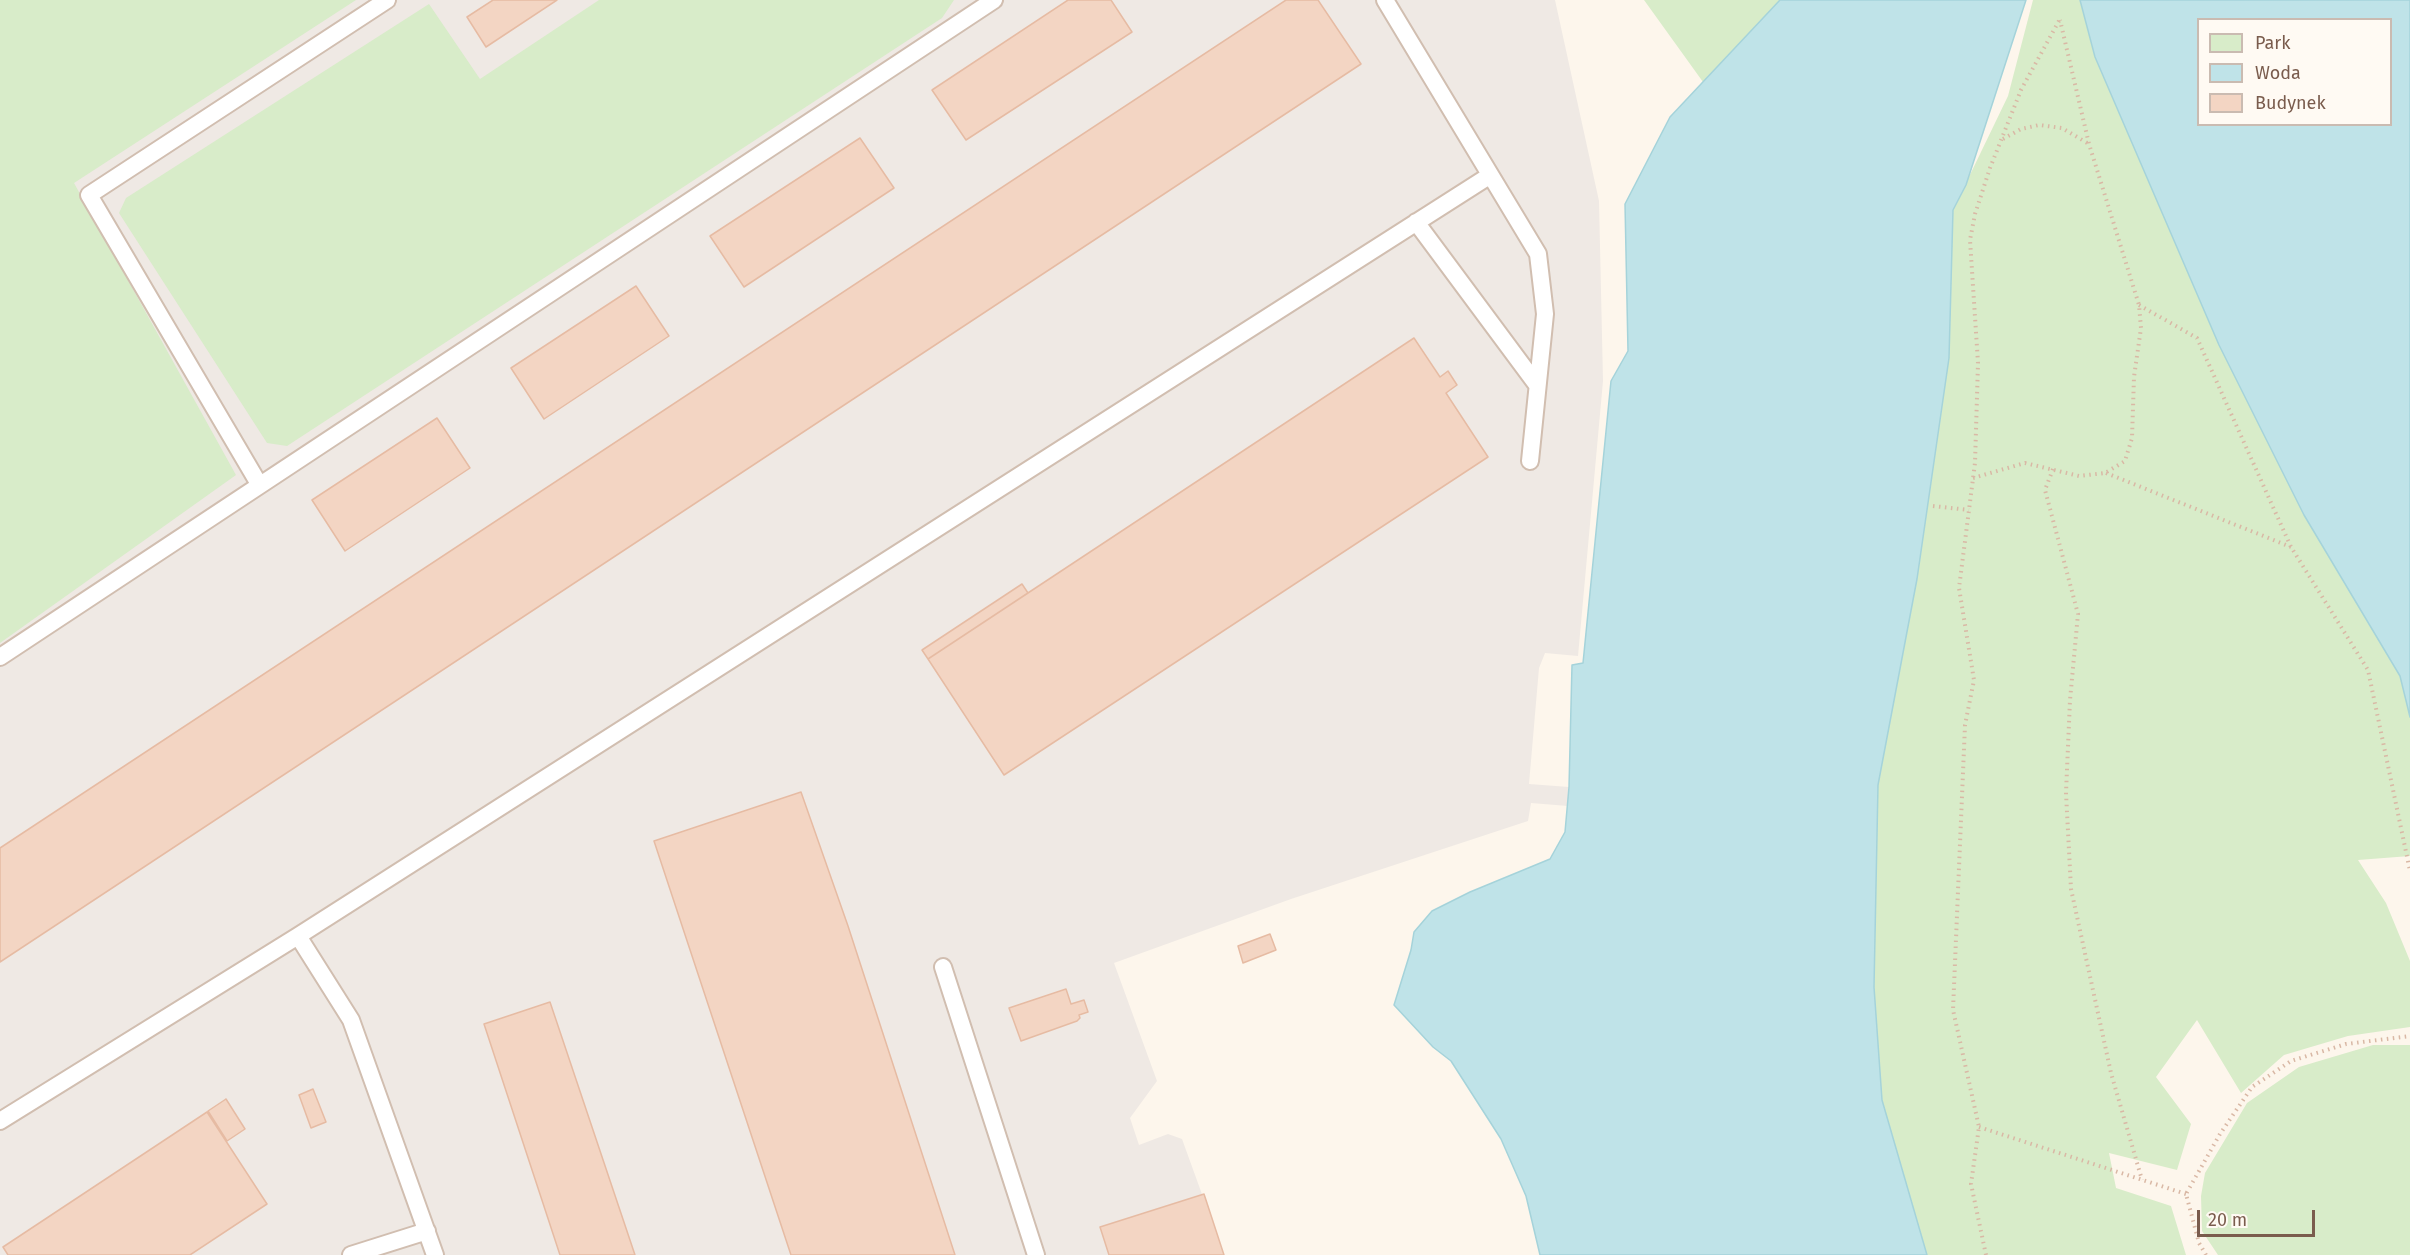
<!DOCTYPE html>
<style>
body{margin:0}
#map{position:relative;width:2410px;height:1255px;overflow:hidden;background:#fdf6ec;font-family:"Fira Sans",sans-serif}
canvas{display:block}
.legend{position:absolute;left:2197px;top:18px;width:195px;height:108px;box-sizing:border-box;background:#fffaf3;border:2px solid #cabbb1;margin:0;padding:8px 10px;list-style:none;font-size:18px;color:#7a5c4d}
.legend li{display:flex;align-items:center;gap:12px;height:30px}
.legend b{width:30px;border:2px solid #cabbb1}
.scale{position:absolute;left:2197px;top:1210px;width:118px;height:27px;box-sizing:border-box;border:3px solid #7a5c4d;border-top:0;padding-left:8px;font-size:18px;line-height:21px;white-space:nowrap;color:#7a5c4d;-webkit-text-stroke:4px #fffaf3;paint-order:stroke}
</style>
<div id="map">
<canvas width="2410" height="1255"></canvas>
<ul class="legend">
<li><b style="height:16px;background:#d8ecc9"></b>Park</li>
<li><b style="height:16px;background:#bfe3e8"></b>Woda</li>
<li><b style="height:16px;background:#f3d5c3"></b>Budynek</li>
</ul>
<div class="scale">20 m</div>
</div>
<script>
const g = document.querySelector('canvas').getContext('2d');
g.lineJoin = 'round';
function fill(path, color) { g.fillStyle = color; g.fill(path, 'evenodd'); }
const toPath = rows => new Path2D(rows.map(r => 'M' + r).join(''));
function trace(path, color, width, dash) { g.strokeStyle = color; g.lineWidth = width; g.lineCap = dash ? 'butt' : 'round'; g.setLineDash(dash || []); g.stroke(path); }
fill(toPath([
 [186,0,1555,0,1599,201,1603,381,1578,656,1545,653,1539,668,1529,784,1569,787,1568,806,1531,803,1528,821,1291,899,1114,963,1157,1081,1130,1118,1139,1145,1168,1134,1182,1139,1224,1255,0,1255,0,150]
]), '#efe9e4');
fill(toPath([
 [0,0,356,0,74,183,236,475,0,643],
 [599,0,954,0,942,18,287,446,267,443,119,213,126,198,429,4,480,79],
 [1644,0,1780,0,1703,82],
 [2033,0,2080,0,2400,676,2410,714,2410,856,2358,860,2386,903,2410,961,2410,1027,2348,1036,2284,1055,2241,1093,2197,1020,2156,1077,2191,1124,2177,1170,2109,1153,2116,1188,2171,1206,2186,1255,1927,1255,1882,1100,1874,987,1878,785,1917,579,1949,358,1953,210,2008,96],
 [2373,1045,2410,1045,2410,1255,2218,1255,2202,1231,2201,1196,2205,1173,2247,1103,2299,1067]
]), '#d8ecc9');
const water = toPath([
 [1780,0,2026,0,1966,185,1953,210,1949,358,1917,579,1878,785,1874,987,1882,1100,1927,1255,1540,1255,1526,1196,1501,1139,1451,1061,1433,1047,1394,1005,1411,950,1414,932,1432,911,1470,892,1550,859,1565,832,1569,787,1572,665,1583,663,1611,381,1628,351,1625,204,1670,117,1780,0],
 [2080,0,2410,0,2410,717,2400,676,2304,515,2219,345,2095,57,2080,0],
 [2198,20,2390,20,2390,124,2198,124,2198,20]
]);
fill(water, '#bfe3e8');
trace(water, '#a5d3da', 1.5);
const building = toPath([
 [493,0,557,0,486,47,467,17,493,0],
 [1068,0,1111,0,1132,32,966,140,932,90,1068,0],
 [1286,0,1318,0,1361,64,0,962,0,848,1286,0],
 [860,138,894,188,744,287,710,236,860,138],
 [636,286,669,336,544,419,511,368,636,286],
 [1414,338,1440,377,1448,371,1457,385,1446,393,1488,457,1004,775,928,659,1414,338],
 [437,418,470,468,345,551,312,500,437,418],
 [1022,584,1028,593,928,659,922,650,1022,584],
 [801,792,848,926,955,1255,791,1255,654,841,801,792],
 [1270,934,1276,950,1243,963,1238,946,1270,934],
 [1066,989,1071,1004,1084,1000,1088,1012,1079,1015,1080,1018,1077,1021,1021,1041,1009,1008,1066,989],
 [550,1002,635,1255,560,1255,484,1024,550,1002],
 [313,1089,326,1122,311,1128,299,1095,313,1089],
 [226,1099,245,1129,227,1141,208,1111,226,1099],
 [207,1112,267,1204,190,1255,8,1255,3,1247,207,1112],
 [1204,1194,1224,1255,1109,1255,1100,1227,1204,1194]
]);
fill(building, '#f3d5c3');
trace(building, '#e6bba3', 1.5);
const service = toPath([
 [1385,0,1538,254,1545,314,1530,461],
 [1416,222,1537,385],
 [259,484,89,195,387,0],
 [0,657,994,0],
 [298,936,351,1020,435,1255],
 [943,967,1036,1255],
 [0,1121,298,936,1489,176],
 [351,1255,427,1231]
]);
trace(service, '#d1beb0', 20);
trace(toPath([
 [2003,139,2021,129,2039,125,2062,128,2089,144],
 [2139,305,2197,338,2291,547,2368,670,2410,871],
 [2053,469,2045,490,2078,614,2070,700,2066,793,2071,889,2111,1073,2142,1180],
 [2106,473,2291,547],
 [1973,478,2025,463,2079,476,2105,473,2125,461,2132,438,2134,377,2141,328,2139,305,2089,144,2060,20],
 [1933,506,1969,510],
 [1979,1127,2186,1194],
 [1986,1255,1971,1184,1979,1127,1953,1010,1965,725,1974,680,1959,588,1975,463,1978,363,1970,240,1975,214,1990,168,2021,90,2060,19],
 [2206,1255,2199,1243,2186,1194,2220,1134,2252,1087,2291,1061,2346,1044,2410,1036]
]), '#d9b8a5', 4, [1.5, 4.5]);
trace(service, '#fff', 16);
</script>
